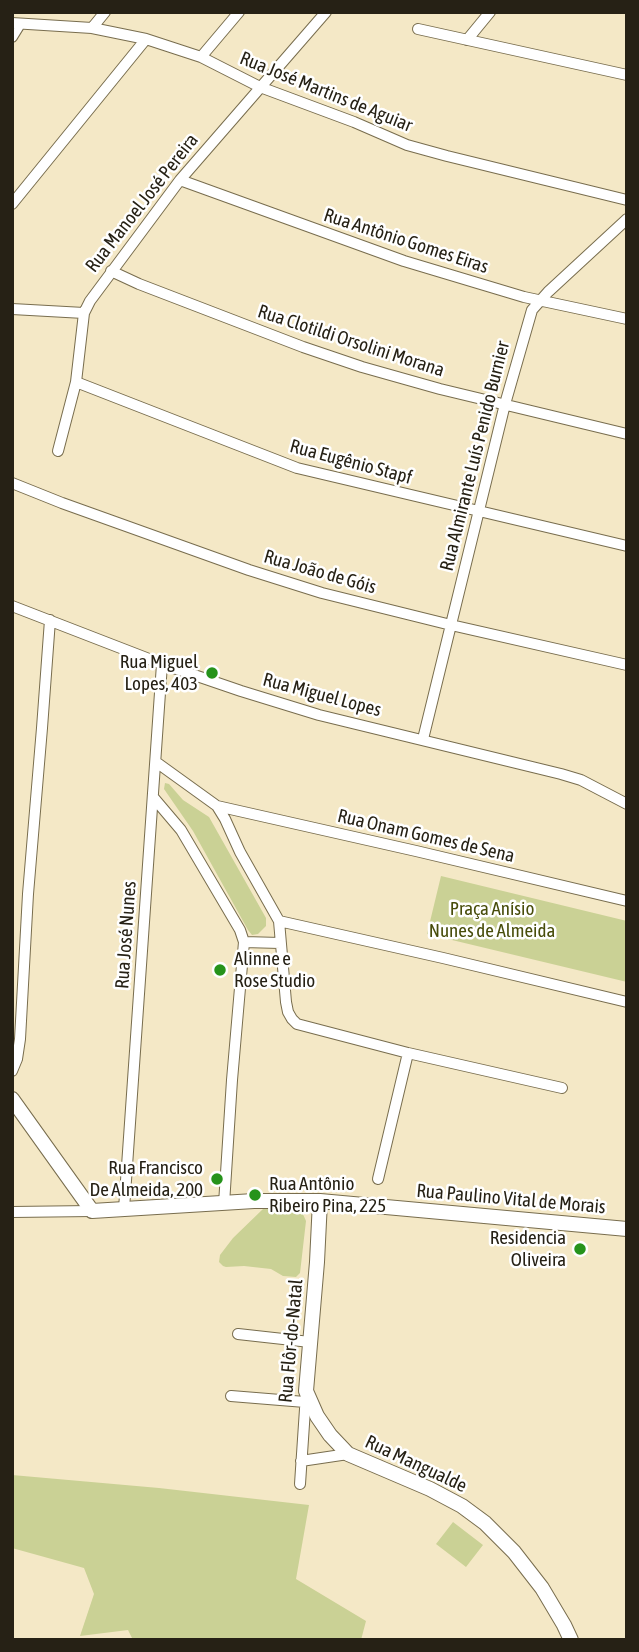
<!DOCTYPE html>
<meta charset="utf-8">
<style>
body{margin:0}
#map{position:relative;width:639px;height:1652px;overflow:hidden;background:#f4e8c6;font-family:"Asap Condensed",sans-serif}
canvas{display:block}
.frame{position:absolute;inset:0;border:14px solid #262115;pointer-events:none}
</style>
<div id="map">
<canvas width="639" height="1652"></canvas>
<div class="frame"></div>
</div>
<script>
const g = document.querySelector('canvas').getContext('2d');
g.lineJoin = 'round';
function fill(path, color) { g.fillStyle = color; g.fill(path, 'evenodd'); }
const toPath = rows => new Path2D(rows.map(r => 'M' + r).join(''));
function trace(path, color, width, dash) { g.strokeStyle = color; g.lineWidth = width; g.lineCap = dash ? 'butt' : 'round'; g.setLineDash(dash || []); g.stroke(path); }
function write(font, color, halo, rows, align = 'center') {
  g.font = font + ' "Asap Condensed",sans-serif'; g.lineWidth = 5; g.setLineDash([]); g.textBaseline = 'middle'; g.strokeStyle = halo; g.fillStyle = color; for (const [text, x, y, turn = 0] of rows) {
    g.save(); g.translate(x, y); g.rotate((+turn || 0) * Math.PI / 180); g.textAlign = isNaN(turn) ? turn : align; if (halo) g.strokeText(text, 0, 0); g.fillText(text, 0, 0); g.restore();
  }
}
fill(toPath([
 [165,783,169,784,183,800,209,817,266,918,266,926,258,934,252,935,248,930,193,831,164,789],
 [441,876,627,921,627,982,427,934],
 [285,1203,302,1212,306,1221,300,1273,296,1277,283,1276,271,1269,244,1266,226,1267,223,1266,219,1262,220,1255,233,1238,263,1209],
 [12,1475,159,1488,309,1505,296,1579,366,1621,361,1640,133,1640,128,1630,80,1636,94,1594,84,1568,12,1548],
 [453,1522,483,1545,466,1567,436,1544]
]), '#cad195');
const street = toPath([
 [12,23,92,28,146,39,201,57,260,87,354,122,407,145,447,156,627,200],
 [92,28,105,12],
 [418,29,627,75],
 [12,37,20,24],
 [467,40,490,12],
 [201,57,239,12],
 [180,180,404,261,524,297,627,319],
 [12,204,146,39],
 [111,271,139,284,303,347,362,367,440,389,627,434],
 [12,309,84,313],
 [76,382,297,468,627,546],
 [58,451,76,382,84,313,90,301,180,180,326,12],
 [12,483,62,503,249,570,322,593,451,625,627,665],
 [12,606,162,664,241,691,319,715,561,774,581,780,627,804],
 [423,739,505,404,532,310,548,292,627,219],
 [156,762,217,806,225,819,240,852,279,921,286,1002,288,1012,292,1019,297,1024,408,1053,562,1088],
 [153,797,181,830,240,930,244,942,232,1080,224,1204],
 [217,806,416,851,627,901],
 [279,921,443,958,627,1002],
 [244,942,280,943],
 [12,1071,17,1059,20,1039,28,894,42,728,50,620],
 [378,1179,408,1053],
 [124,1209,162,664],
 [12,1212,92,1211],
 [238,1334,310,1342],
 [231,1396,305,1402],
 [301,1461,348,1454],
 [300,1484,306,1394]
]);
const secondary = toPath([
 [12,1099,92,1211,254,1201,320,1201,627,1229],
 [320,1201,317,1262,306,1391,317,1416,330,1435,348,1454,430,1489,462,1506,485,1523,514,1552,542,1588,564,1625,571,1640]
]);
trace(street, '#786d4e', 12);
trace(secondary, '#786d4e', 16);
trace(street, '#fff', 10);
trace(secondary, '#fff', 14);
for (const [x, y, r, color] of [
 [212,673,7,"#26931b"],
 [220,970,7,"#26931b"],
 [217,1179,7,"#26931b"],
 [255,1195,7,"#26931b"],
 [580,1249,7,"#26931b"]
]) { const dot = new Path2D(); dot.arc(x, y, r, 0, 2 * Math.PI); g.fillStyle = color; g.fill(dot); trace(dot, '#fff', 2.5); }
write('19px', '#262115', '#fff', [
 ["Rua José Martins de Aguiar",326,92,22],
 ["Rua Manoel José Pereira",142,203,-52],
 ["Rua Antônio Gomes Eiras",406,241,18],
 ["Rua Clotildi Orsolini Morana",351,341,18],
 ["Rua Almirante Luís Penido Burnier",475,456,-76],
 ["Rua Eugênio Stapf",351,462,15],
 ["Rua João de Góis",320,572,16],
 ["Rua Miguel Lopes",322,695,15],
 ["Rua Onam Gomes de Sena",426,836,13],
 ["Rua José Nunes",126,935,-86],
 ["Rua Paulino Vital de Morais",511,1199,5],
 ["Rua Flôr-do-Natal",291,1341,-85],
 ["Rua Mangualde",416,1464,25]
]);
write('19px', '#262115', '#fff', [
 ["Rua Miguel",198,662],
 ["Lopes, 403",198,684],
 ["Alinne e",234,959,"left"],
 ["Rose Studio",234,981,"left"],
 ["Rua Francisco",203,1168],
 ["De Almeida, 200",203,1190],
 ["Rua Antônio",269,1184,"left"],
 ["Ribeiro Pina, 225",269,1206,"left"],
 ["Residencia",566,1238],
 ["Oliveira",566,1260]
], 'right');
write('19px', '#484d0b', '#fff', [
 ["Praça Anísio",492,909],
 ["Nunes de Almeida",492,931]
]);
</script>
